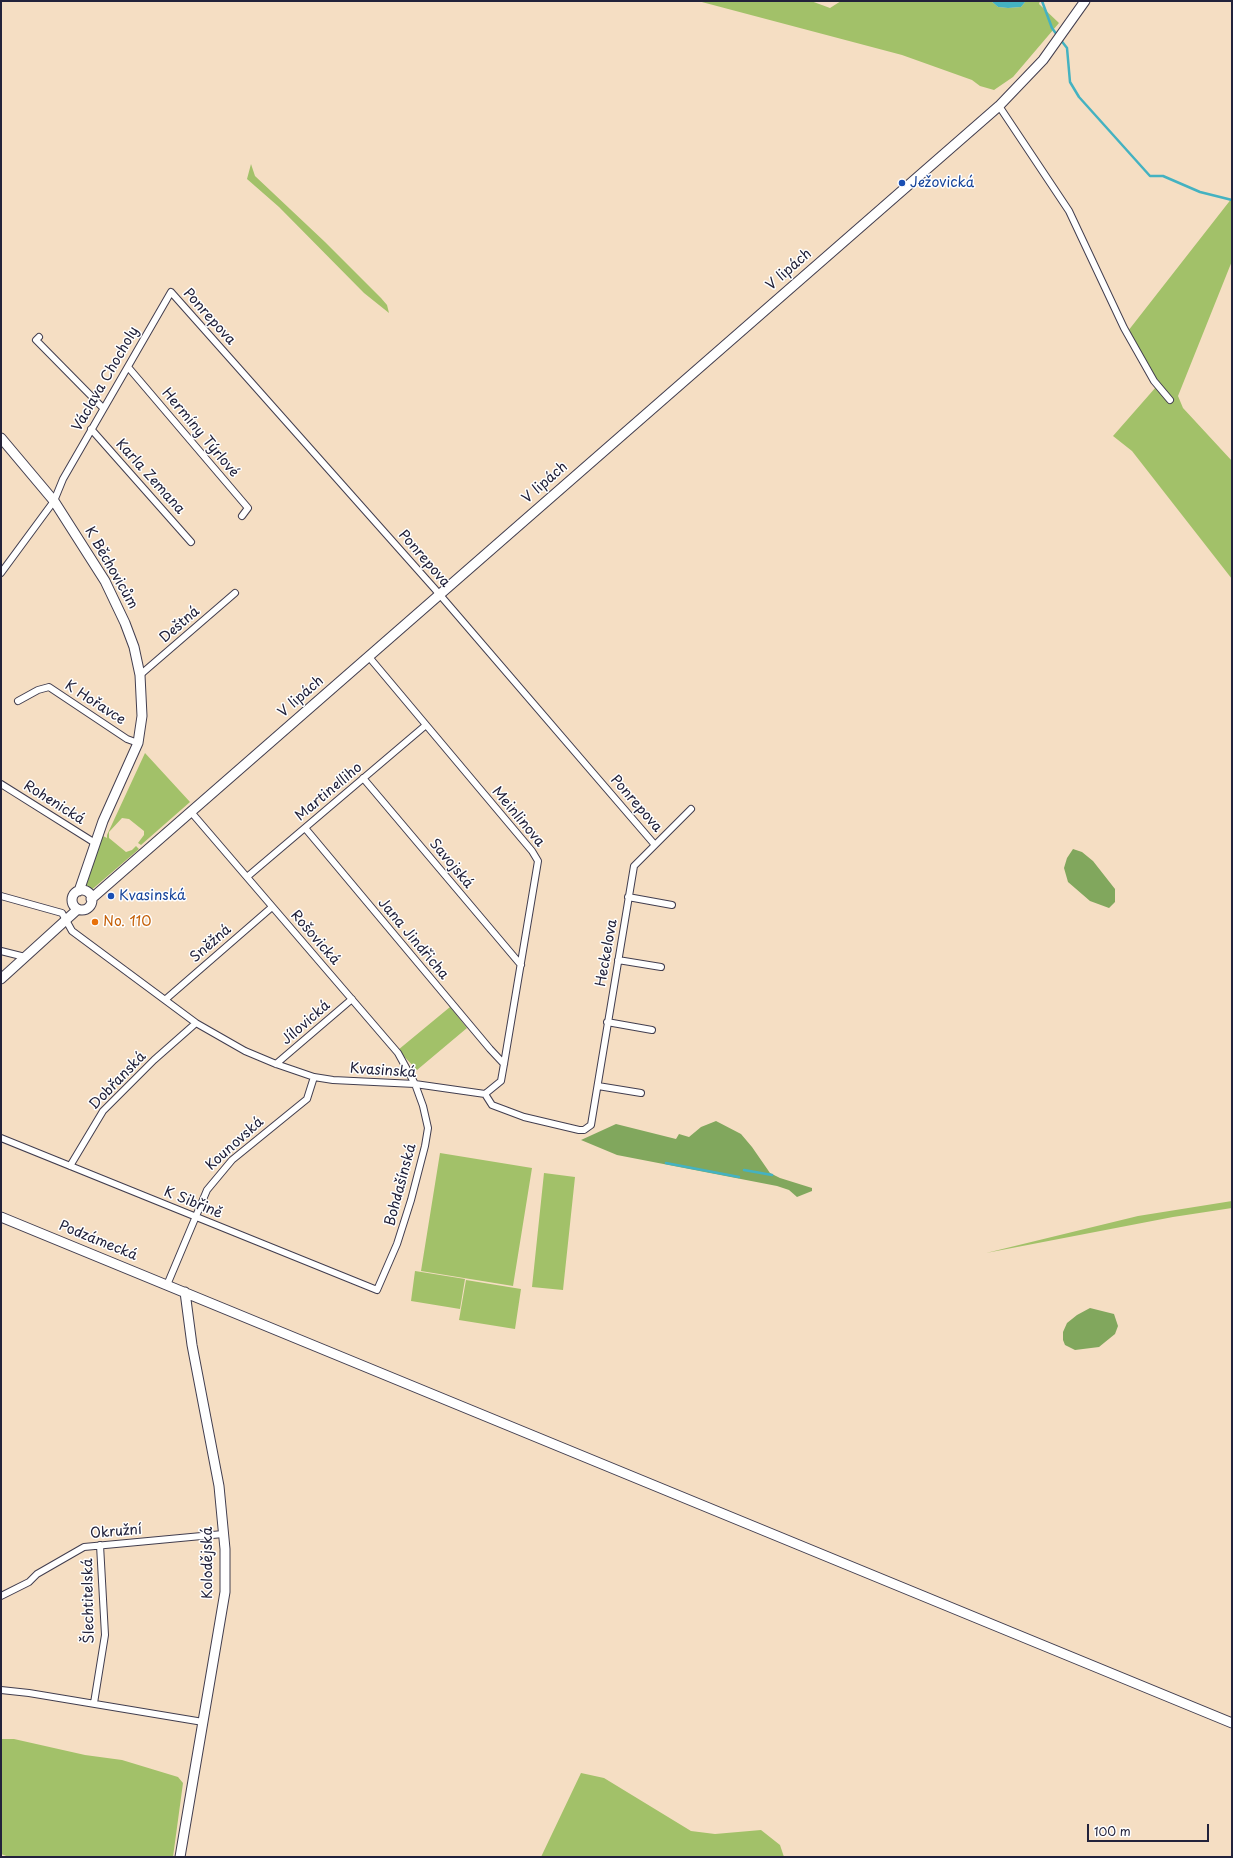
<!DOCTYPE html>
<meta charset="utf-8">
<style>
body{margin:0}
#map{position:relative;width:1233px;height:1858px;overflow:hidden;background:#f5dec3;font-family:"Playpen Sans",sans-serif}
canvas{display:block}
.frame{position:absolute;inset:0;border:2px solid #22223b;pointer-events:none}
.scale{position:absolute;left:1087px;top:1824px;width:122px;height:18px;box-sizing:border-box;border:2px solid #22223b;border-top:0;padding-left:5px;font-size:12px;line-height:14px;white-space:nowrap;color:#22223b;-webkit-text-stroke:3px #fff;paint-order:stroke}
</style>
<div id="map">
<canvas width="1233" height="1858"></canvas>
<div class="frame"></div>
<div class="scale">100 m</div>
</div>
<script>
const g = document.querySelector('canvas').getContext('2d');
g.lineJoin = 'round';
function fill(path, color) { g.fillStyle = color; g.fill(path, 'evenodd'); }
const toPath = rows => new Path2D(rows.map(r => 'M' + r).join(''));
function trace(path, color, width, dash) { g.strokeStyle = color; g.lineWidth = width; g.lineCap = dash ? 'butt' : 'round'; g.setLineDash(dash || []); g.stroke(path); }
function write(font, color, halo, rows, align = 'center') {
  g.font = font + ' "Playpen Sans",sans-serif'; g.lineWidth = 3; g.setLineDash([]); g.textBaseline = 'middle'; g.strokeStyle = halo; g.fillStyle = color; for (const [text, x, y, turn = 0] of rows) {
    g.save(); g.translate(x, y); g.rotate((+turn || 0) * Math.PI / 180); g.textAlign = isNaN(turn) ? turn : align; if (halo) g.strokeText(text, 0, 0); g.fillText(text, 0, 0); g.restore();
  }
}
fill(toPath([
 [698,1,811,1,830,8,841,1,991,1,998,7,1008,8,1021,7,1026,1,1040,1,1039,4,1059,23,1013,77,994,90,980,86,972,80,902,55],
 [251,164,255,176,325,242,381,298,387,305,389,313,364,293,279,207,247,179],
 [1232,198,1232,261,1178,396,1183,408,1232,461,1232,579,1132,451,1113,436,1156,387,1128,331],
 [145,753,190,802,141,845,138,843,144,835,144,831,129,819,122,818,109,832,109,838,126,852,132,850,136,846,139,849,89,892,85,888,103,836,107,838,107,835],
 [450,1007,467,1028,417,1070,398,1050],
 [440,1153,532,1168,513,1286,421,1271],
 [544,1173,575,1177,563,1290,532,1287],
 [1232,1201,1232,1208,1173,1217,986,1253,1138,1216],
 [415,1271,465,1279,460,1309,411,1301],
 [466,1280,521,1289,515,1329,459,1320],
 [1,1739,14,1739,85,1755,122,1760,178,1777,183,1783,173,1857,9,1857,1,1854],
 [581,1773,604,1778,691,1831,715,1834,761,1830,780,1845,784,1857,541,1857]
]), '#a2c169');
fill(toPath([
 [1073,849,1082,852,1093,861,1115,889,1115,902,1109,908,1090,901,1068,882,1064,868,1067,858],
 [716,1121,741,1134,752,1147,770,1173,780,1178,812,1188,812,1191,797,1197,789,1190,777,1186,617,1155,581,1140,616,1124,676,1139,679,1134,689,1137,701,1127],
 [1090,1308,1114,1314,1118,1326,1115,1334,1099,1347,1075,1350,1065,1345,1063,1340,1063,1332,1067,1323,1077,1315]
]), '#81a75d');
fill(toPath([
 [991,1,1026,1,1021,7,1008,8,998,7]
]), '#44b2c1');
trace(toPath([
 [1042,1,1052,28,1057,35],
 [1060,39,1067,48,1070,82,1079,97,1150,176,1163,176,1200,192,1232,200],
 [666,1163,739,1177],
 [744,1170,772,1175]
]), '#44b2c1', 2.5);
const street = toPath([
 [999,106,1069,211,1124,328,1154,381,1170,400],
 [39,337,36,340,103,408],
 [128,367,248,508,242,516],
 [91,429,191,542],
 [1,573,54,501,63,479,171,292,434,588,655,845],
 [369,657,532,851,538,861,504,1064,501,1081,485,1094],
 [140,675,235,593],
 [18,701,38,690,49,687,127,739,138,743],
 [363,778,521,965],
 [1,784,95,843],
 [305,828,490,1049,504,1064],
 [247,877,426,725],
 [1,896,62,913,72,931,196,1023,245,1051,276,1064,314,1077,333,1080,415,1084,485,1094],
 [628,897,672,905],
 [1,951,25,957],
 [618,960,661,967],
 [166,999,272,907],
 [607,1022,652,1030],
 [276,1064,352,999],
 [598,1086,641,1093],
 [485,1094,492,1105,524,1117,579,1130,584,1130,591,1125,634,866,691,809],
 [1,1138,377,1290,397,1244,411,1200,425,1146,428,1128,423,1106,415,1084,398,1053,191,812],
 [70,1166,103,1111,154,1060,196,1023],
 [167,1285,207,1190,232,1160,307,1099,314,1077],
 [1,1596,29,1582,37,1574,84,1547,223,1534],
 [1,1690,29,1693,203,1722],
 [94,1703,105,1635,100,1545]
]);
const secondary = toPath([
 [1,438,54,501,105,581,125,623,134,647,140,675,142,716,138,743,103,821,79,891],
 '72 900a10 10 0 1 1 20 0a10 10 0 1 1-20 0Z',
 [91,899,999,106,1043,60,1085,1],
 [1,979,78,909],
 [1,1217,1232,1723],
 [180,1857,225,1592,225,1549,219,1486,192,1345,185,1292]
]);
trace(street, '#423e4f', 8);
trace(secondary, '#423e4f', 11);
trace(street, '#fff', 6);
trace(secondary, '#fff', 9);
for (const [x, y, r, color] of [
 [902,183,4,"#1a4fb4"],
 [111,896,4,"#1a4fb4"],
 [95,922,4,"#e8710a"]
]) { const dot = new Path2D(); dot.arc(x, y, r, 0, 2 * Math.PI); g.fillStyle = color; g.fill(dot); trace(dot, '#fff', 1.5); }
write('14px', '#164399', '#fff', [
 ["Ježovická",910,183],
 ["Kvasinská",119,896]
], 'left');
write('14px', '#22223b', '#fff', [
 ["V lipách",789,270,-41],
 ["Ponrepova",209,317,48],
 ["Václava Chocholy",106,379,-60],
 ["Hermíny Týrlové",200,433,50],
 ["Karla Zemana",150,477,48],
 ["V lipách",545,483,-41],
 ["Ponrepova",424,559,49],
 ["K Běchovicům",111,568,60],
 ["Deštná",180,625,-41],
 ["V lipách",301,697,-41],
 ["K Hořavce",95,703,33],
 ["Martinelliho",329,792,-40],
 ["Rohenická",54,803,32],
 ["Ponrepova",636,804,49],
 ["Meinlinova",518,817,50],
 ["Savojská",451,864,50],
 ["Rošovická",315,938,49],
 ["Jana Jindřicha",413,939,50],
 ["Sněžná",211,944,-41],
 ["Heckelova",607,953,-80],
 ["Jílovická",306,1023,-41],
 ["Kvasinská",383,1071,4],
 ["Dobřanská",118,1081,-46],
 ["Kounovská",235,1144,-42],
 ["Bohdašínská",401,1185,-75],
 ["K Sibřině",193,1203,22],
 ["Podzámecká",98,1241,22],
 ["Okružní",116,1532,-5],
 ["Kolodějská",208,1563,-90],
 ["Šlechtitelská",89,1601,-91]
]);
write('14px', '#c56008', '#fff', [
 ["No. 110",103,922]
], 'left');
</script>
